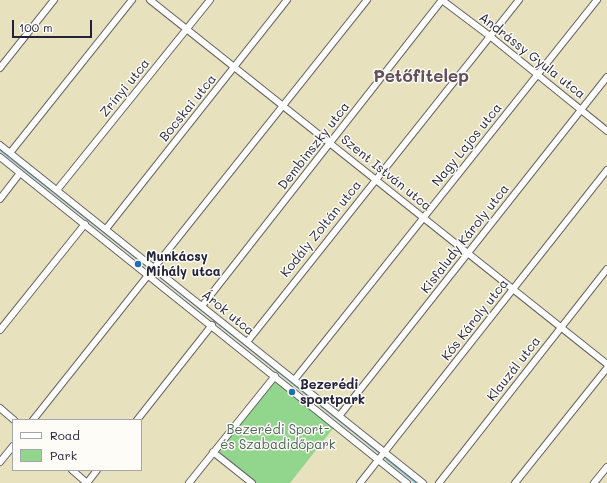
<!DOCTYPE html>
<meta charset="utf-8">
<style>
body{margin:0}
#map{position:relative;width:607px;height:483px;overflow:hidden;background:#e8e1bd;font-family:Mali,sans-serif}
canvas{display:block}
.legend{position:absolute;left:12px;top:419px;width:130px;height:52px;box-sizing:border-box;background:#fdfcf7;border:1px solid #a5a5ac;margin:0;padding:5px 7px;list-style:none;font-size:12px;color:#22223b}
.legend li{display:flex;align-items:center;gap:8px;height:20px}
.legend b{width:20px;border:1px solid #a5a5ac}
.scale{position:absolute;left:12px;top:20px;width:80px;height:18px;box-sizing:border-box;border:2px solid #22223b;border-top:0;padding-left:5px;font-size:12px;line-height:14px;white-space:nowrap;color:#22223b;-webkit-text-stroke:3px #fdfcf7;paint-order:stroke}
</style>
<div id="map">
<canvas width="607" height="483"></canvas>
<ul class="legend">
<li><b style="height:5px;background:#fff"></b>Road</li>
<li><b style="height:11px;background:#92d58d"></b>Park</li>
</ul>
<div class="scale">100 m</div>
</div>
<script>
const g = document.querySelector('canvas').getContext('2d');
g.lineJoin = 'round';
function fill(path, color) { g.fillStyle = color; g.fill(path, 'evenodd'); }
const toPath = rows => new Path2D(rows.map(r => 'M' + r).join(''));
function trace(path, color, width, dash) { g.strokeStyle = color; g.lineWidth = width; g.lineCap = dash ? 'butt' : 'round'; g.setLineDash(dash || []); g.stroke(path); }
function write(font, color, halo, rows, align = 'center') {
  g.font = font + ' Mali,sans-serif'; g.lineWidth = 3; g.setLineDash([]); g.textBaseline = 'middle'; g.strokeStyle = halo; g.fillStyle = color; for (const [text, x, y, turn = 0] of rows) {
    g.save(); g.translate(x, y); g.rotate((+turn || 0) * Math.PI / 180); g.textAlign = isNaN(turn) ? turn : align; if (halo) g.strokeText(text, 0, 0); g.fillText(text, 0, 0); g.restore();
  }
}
fill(toPath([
 [278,382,335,426,290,483,257,483,220,454,220,449,272,383]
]), '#92d58d');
trace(toPath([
 [0,150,147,267],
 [157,275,378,452],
 [386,459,416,483]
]), '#69bae4', 1.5);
const minor = toPath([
 [150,0,607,364],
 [442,0,491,37,607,131],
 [0,68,54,0],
 [0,145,423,483],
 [10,153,132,0],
 [0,157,407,483],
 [57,190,210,0],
 [0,199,20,173],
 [106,229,287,0],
 [202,306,442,0],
 [0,330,85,224],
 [247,342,519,0],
 [295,379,597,0],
 [0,408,14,420],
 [340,415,607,77],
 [33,420,367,0],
 [137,420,212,325],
 [213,452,252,483],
 [0,462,13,446],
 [72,470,87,483,97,470],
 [189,483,275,376],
 [360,483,607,170],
 [439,483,607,269],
 [515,483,607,368],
 [594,483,607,467]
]);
trace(minor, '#676568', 8);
trace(minor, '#fff', 6);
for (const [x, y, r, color] of [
 [138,264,4,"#1f6fb2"],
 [292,392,4,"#1f6fb2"]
]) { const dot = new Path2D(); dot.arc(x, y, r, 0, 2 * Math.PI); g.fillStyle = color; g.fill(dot); trace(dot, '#fdfcf7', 1.5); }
write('13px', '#22223b', '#fdfcf7', [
 ["Andrássy Gyula utca",532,56,38],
 ["Zrínyi utca",125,88,-51],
 ["Bocskai utca",188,108,-51],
 ["Nagy Lajos utca",467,145,-51],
 ["Dembinszky utca",314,146,-52],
 ["Szent István utca",386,173,39],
 ["Kodály Zoltán utca",321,229,-51],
 ["Kisfaludy Károly utca",465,239,-52],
 ["Árok utca",228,313,39],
 ["Kós Károly utca",475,320,-52],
 ["Klauzál utca",514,369,-52]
]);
write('bold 13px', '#22223b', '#fdfcf7', [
 ["Munkácsy",146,257],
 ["Mihály utca",146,272],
 ["Bezerédi",300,385],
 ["sportpark",300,400]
], 'left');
write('13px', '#496158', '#fdfcf7', [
 ["Bezerédi Sport-",278,430],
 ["és Szabadidőpark",278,445]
]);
write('bold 17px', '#644f5b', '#fdfcf7', [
 ["Petőfitelep",421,77]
]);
</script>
